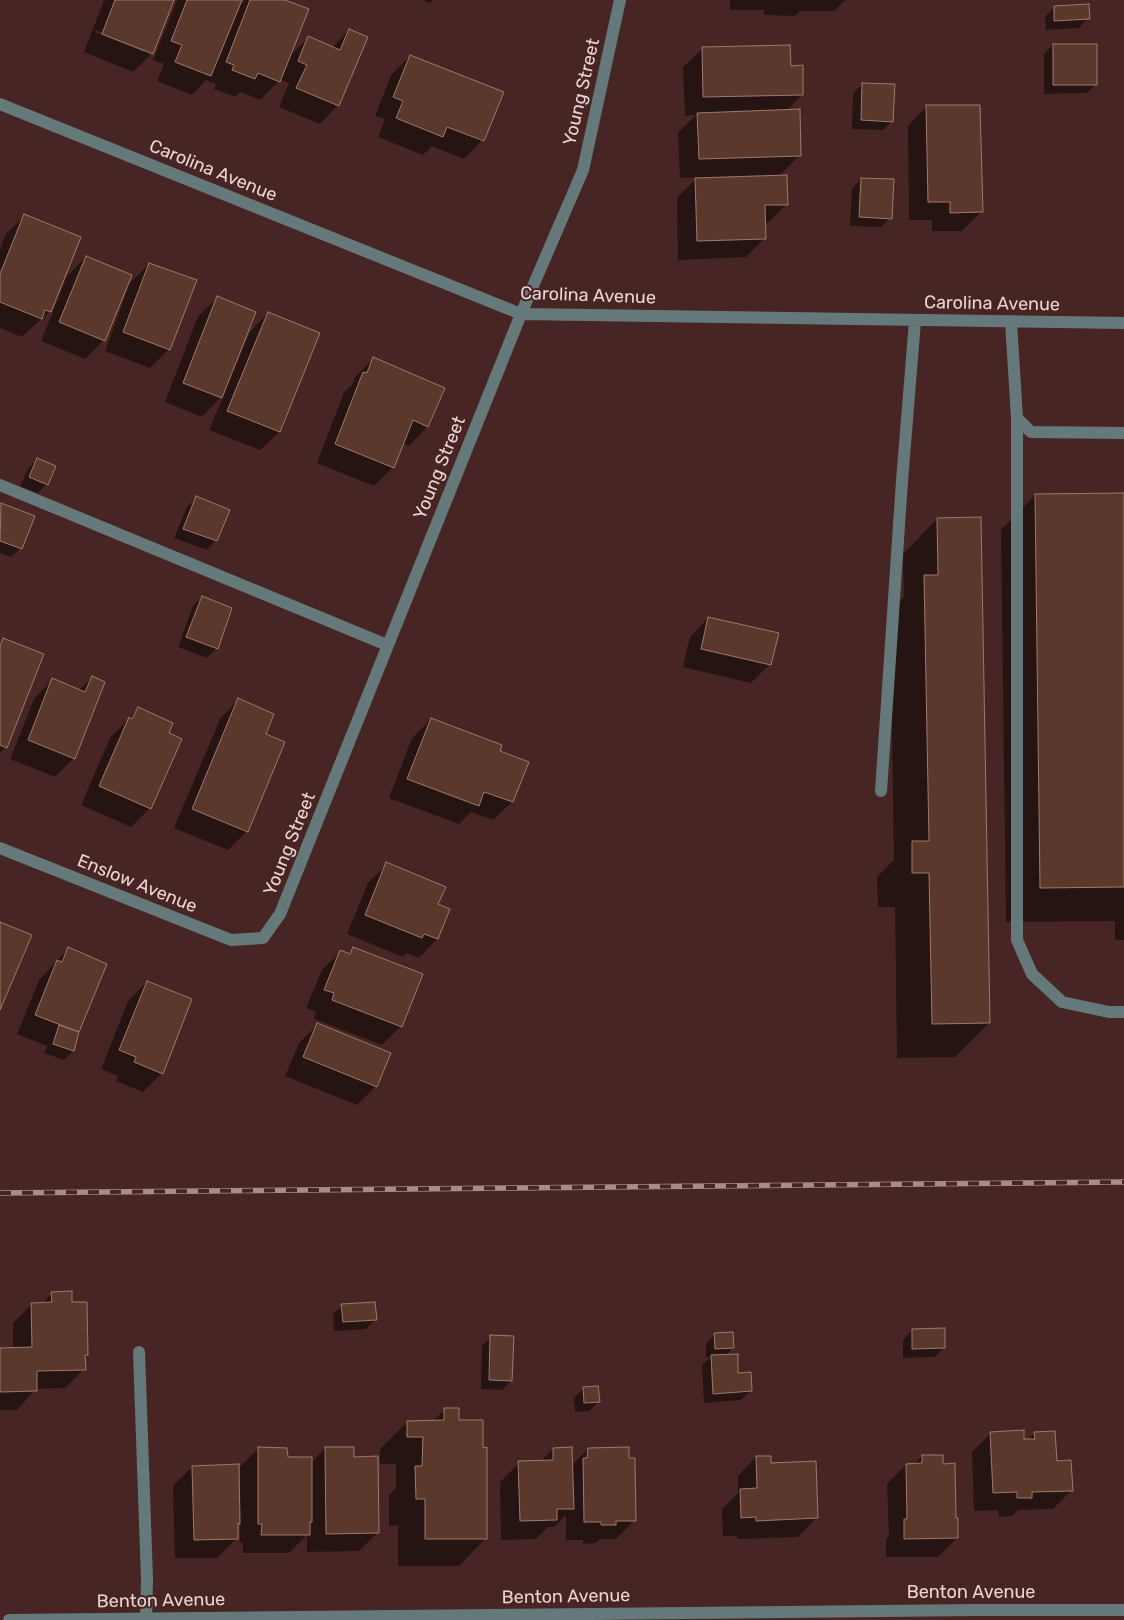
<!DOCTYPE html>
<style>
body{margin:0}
canvas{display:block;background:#472524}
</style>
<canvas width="1124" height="1620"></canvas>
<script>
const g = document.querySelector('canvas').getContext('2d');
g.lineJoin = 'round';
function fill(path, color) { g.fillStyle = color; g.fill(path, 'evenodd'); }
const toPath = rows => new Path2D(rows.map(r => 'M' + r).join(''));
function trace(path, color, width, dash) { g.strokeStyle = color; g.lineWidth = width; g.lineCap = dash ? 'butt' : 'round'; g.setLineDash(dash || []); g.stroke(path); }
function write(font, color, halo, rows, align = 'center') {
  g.font = font + ' Rubik,sans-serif'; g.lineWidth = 4; g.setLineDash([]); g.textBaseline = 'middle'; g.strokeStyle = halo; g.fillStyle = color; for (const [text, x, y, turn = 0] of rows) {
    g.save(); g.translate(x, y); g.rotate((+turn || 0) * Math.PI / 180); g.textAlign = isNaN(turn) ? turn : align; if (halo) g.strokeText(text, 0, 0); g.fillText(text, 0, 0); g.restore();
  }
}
fill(toPath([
 [104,0,173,0,152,53,133,72,84,52],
 [96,30,144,49,144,52,95,32],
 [177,0,241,0,238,7,245,0,282,0,289,57,308,38,332,48,349,30,338,105,320,124,279,107,289,83,280,80,260,100,240,92,235,97,214,89,216,84,206,80,192,95,157,81,164,64,153,60],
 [422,0,433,0,430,3],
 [730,0,845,0,834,11,800,11,795,16,764,15,764,10,730,10],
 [1054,7,1088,18,1079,28,1046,30,1045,17],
 [1053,45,1096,84,1087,93,1044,94,1044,54],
 [702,49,789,67,802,95,786,111,800,155,779,176,786,204,768,223,764,223,764,239,746,257,678,260,677,198,698,177,680,178,678,133,696,115,685,116,683,67],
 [410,56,482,140,464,159,432,146,423,155,378,137,385,119,375,116,391,75],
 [863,84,892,121,883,130,852,129,853,93],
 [926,107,981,212,962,231,932,231,932,220,909,220,908,126],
 [861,179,890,218,881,227,850,226,852,189],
 [25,215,50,311,22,337,0,328,0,249,6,234],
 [86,257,104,340,85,359,41,341,67,276],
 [149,264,169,349,150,368,105,351,130,283],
 [217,298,235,362,237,363,250,332,268,313,318,334,279,432,260,450,209,430,224,394,202,417,165,402,198,316],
 [374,358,444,388,427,427,409,446,402,443,393,467,374,486,317,463,344,392,352,385,355,377],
 [37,459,47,484,38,493,20,486,28,469],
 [1035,495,1124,495,1124,940,1115,940,1115,921,1006,922,1001,530],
 [196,498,216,540,207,550,174,538,187,507],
 [0,504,33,517,21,548,11,557,0,553],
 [937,519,989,1023,955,1057,897,1058,895,907,878,907,877,877,894,860,890,611,904,597,903,554],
 [202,597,217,648,207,658,178,647,193,606],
 [708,618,770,664,751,683,683,667,690,637],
 [3,639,6,747,0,753,0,643],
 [92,678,74,758,55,777,10,759,34,699,52,680,79,690],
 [238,700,247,831,228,850,174,828,220,719],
 [138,709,150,808,131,827,81,805,110,738],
 [431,719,498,751,512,802,493,820,471,812,459,824,389,798,412,738],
 [387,864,437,905,437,939,419,958,406,953,403,957,347,934,368,883],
 [354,948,401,1026,382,1045,314,1019,316,1012,306,1008,322,970,340,952,347,955],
 [68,949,105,964,78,1032,73,1051,64,1060,44,1053,47,1046,17,1034,39,980],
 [147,982,162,1073,143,1092,116,1081,118,1076,101,1069,128,1001],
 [318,1024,376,1086,357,1105,285,1076,299,1043],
 [52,1293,70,1303,87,1354,84,1358,84,1369,65,1388,36,1389,17,1410,0,1410,0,1349,13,1348,13,1323,32,1304,42,1304],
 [342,1305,375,1320,366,1329,334,1331,333,1314],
 [912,1330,944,1347,935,1357,903,1358,903,1340],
 [715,1334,733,1348,725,1356,751,1390,741,1400,704,1403,702,1365,711,1357,706,1357,706,1344],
 [491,1337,511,1381,502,1390,481,1389,482,1346],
 [583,1389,598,1402,589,1411,575,1412,574,1398],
 [445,1409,458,1421,486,1538,459,1566,398,1566,398,1525,389,1526,389,1495,396,1488,396,1464,380,1464,380,1449,407,1422,432,1422],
 [991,1433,1023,1440,1028,1440,1035,1433,1056,1462,1072,1490,1053,1509,1018,1510,1012,1516,999,1517,998,1510,974,1511,972,1452],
 [259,1448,286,1459,311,1463,325,1448,378,1532,359,1551,307,1552,307,1535,289,1553,243,1553,243,1543,240,1542,240,1522,236,1526,236,1539,217,1558,175,1558,173,1486,192,1467,240,1474,240,1467],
 [553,1449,571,1466,588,1449,635,1520,616,1539,600,1539,596,1543,583,1544,583,1540,566,1540,566,1515,554,1527,548,1527,536,1539,501,1540,500,1482,519,1463,540,1462],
 [922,1456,942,1465,957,1538,938,1557,886,1557,886,1539,889,1536,887,1484,906,1465,914,1465],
 [756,1457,770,1465,816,1518,798,1537,737,1539,737,1536,723,1536,722,1509,738,1493,738,1476]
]), '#0007');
const building = toPath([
 [115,0,174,0,153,54,102,34,115,0],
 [187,0,242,0,211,76,175,62,182,45,171,41,187,0],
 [250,0,285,0,309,9,280,82,258,73,255,79,232,70,234,65,226,62,250,0],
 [1089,4,1090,19,1054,21,1054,6,1089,4],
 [349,29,368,37,339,106,296,88,307,65,298,61,308,36,340,50,349,29],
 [1053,44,1097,44,1097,85,1053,85,1053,44],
 [790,45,791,66,803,65,803,95,703,97,702,47,790,45],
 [410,55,504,92,484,141,447,127,443,137,396,118,403,101,393,97,410,55],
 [862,83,895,84,893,122,861,120,862,83],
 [926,105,980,105,983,212,950,213,950,202,928,202,926,105],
 [800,109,801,156,699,159,697,113,800,109],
 [787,175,788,205,765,205,766,239,697,241,695,178,787,175],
 [861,178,894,179,892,219,859,217,861,178],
 [24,214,81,237,51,312,45,310,42,319,0,302,0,274,24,214],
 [86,256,132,275,105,341,59,322,86,256],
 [149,263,197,280,170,350,123,332,149,263],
 [217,296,256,312,222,398,183,383,217,296],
 [268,312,320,333,280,432,227,411,268,312],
 [373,357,445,388,428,427,413,420,394,468,335,444,363,372,367,373,373,357],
 [37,458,56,466,48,485,29,477,37,458],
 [1124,493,1124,887,1040,888,1035,494,1124,493],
 [196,496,230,510,217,541,183,529,196,496],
 [1,503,35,516,22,549,0,541,1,503],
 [981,517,990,1023,932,1024,929,873,912,873,912,841,929,841,924,575,938,575,937,518,981,517],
 [202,596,232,608,218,649,186,637,202,596],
 [708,617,779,633,771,665,701,649,708,617],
 [3,638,44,654,7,748,0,745,0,646,3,638],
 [92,676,105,682,75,759,28,740,52,678,85,692,92,676],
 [238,698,274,714,266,734,285,742,248,832,192,809,238,698],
 [138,707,173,723,169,733,182,739,151,809,99,786,129,717,132,719,138,707],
 [431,718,502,745,500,751,529,762,513,802,484,792,479,806,407,779,431,718],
 [386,862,446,887,438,904,450,909,438,939,424,934,422,938,365,915,386,862],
 [0,922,32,935,0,1010,0,922],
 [68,947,107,964,79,1032,35,1015,57,960,62,962,68,947],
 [353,947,423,974,402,1027,332,1000,334,993,324,990,340,950,350,954,353,947],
 [147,981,192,999,163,1074,134,1062,136,1057,119,1050,147,981],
 [317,1023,391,1053,377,1087,303,1057,317,1023],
 [59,1025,79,1032,74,1051,53,1044,59,1025],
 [72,1291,72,1302,87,1302,88,1355,85,1355,86,1370,37,1371,37,1391,0,1392,0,1348,32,1347,31,1303,52,1302,51,1292,72,1291],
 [375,1302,377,1320,343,1322,341,1304,375,1302],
 [945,1328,945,1348,912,1349,912,1329,945,1328],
 [733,1332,734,1348,715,1349,714,1333,733,1332],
 [490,1335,514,1336,512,1381,489,1380,490,1335],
 [738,1354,738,1373,751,1372,752,1391,713,1394,711,1355,738,1354],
 [598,1386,600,1402,584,1403,583,1387,598,1386],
 [444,1408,459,1408,459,1420,483,1420,483,1448,487,1447,487,1539,425,1539,425,1499,416,1499,415,1466,422,1466,423,1437,407,1437,407,1421,444,1420,444,1408],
 [1024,1430,1024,1439,1035,1439,1034,1432,1055,1431,1057,1461,1071,1460,1073,1491,1032,1492,1032,1498,1017,1498,1017,1492,993,1493,990,1432,1024,1430],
 [258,1447,287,1448,288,1457,312,1457,312,1522,310,1522,310,1535,261,1535,262,1524,258,1524,258,1447],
 [325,1447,354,1447,354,1457,378,1456,379,1533,326,1534,325,1447],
 [572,1447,574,1509,557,1509,557,1520,520,1521,518,1461,553,1460,553,1448,572,1447],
 [629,1447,629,1458,635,1458,636,1521,616,1521,616,1525,601,1525,601,1522,584,1522,583,1458,587,1458,588,1448,629,1447],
 [922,1455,943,1455,943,1464,955,1463,956,1518,958,1518,958,1538,904,1539,904,1519,907,1519,906,1464,922,1463,922,1455],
 [756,1456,771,1456,771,1463,816,1461,818,1518,756,1521,756,1517,741,1518,740,1489,757,1488,756,1456],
 [239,1464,240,1524,238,1523,238,1539,194,1540,192,1466,239,1464]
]);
fill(building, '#5a392c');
trace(building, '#9e796a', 1);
trace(toPath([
 [0,104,521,314,1124,323],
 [1011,322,1017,418,1031,432,1124,433],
 [1017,418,1017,940,1032,974,1062,1002,1109,1012,1124,1012],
 [0,485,387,645],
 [881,791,902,481,915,321],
 [0,848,231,940,263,938,280,914,521,314,583,170,620,0],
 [139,1352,147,1579,146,1620],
 [9,1620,978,1610,1124,1610]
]), '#65797b', 12);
const rail = toPath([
 [0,1193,1124,1182]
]);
trace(rail, '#a78c8a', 5.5);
trace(rail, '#472524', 4, [11]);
write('18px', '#ebd4d2', '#472524', [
 ["Young Street",582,92,-77],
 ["Carolina Avenue",213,171,22],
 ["Carolina Avenue",588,296,2],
 ["Carolina Avenue",992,304,1],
 ["Young Street",440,468,-68],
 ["Young Street",290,844,-68],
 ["Enslow Avenue",137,884,22],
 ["Benton Avenue",971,1593],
 ["Benton Avenue",566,1597,-1],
 ["Benton Avenue",161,1601,-1]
]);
</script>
